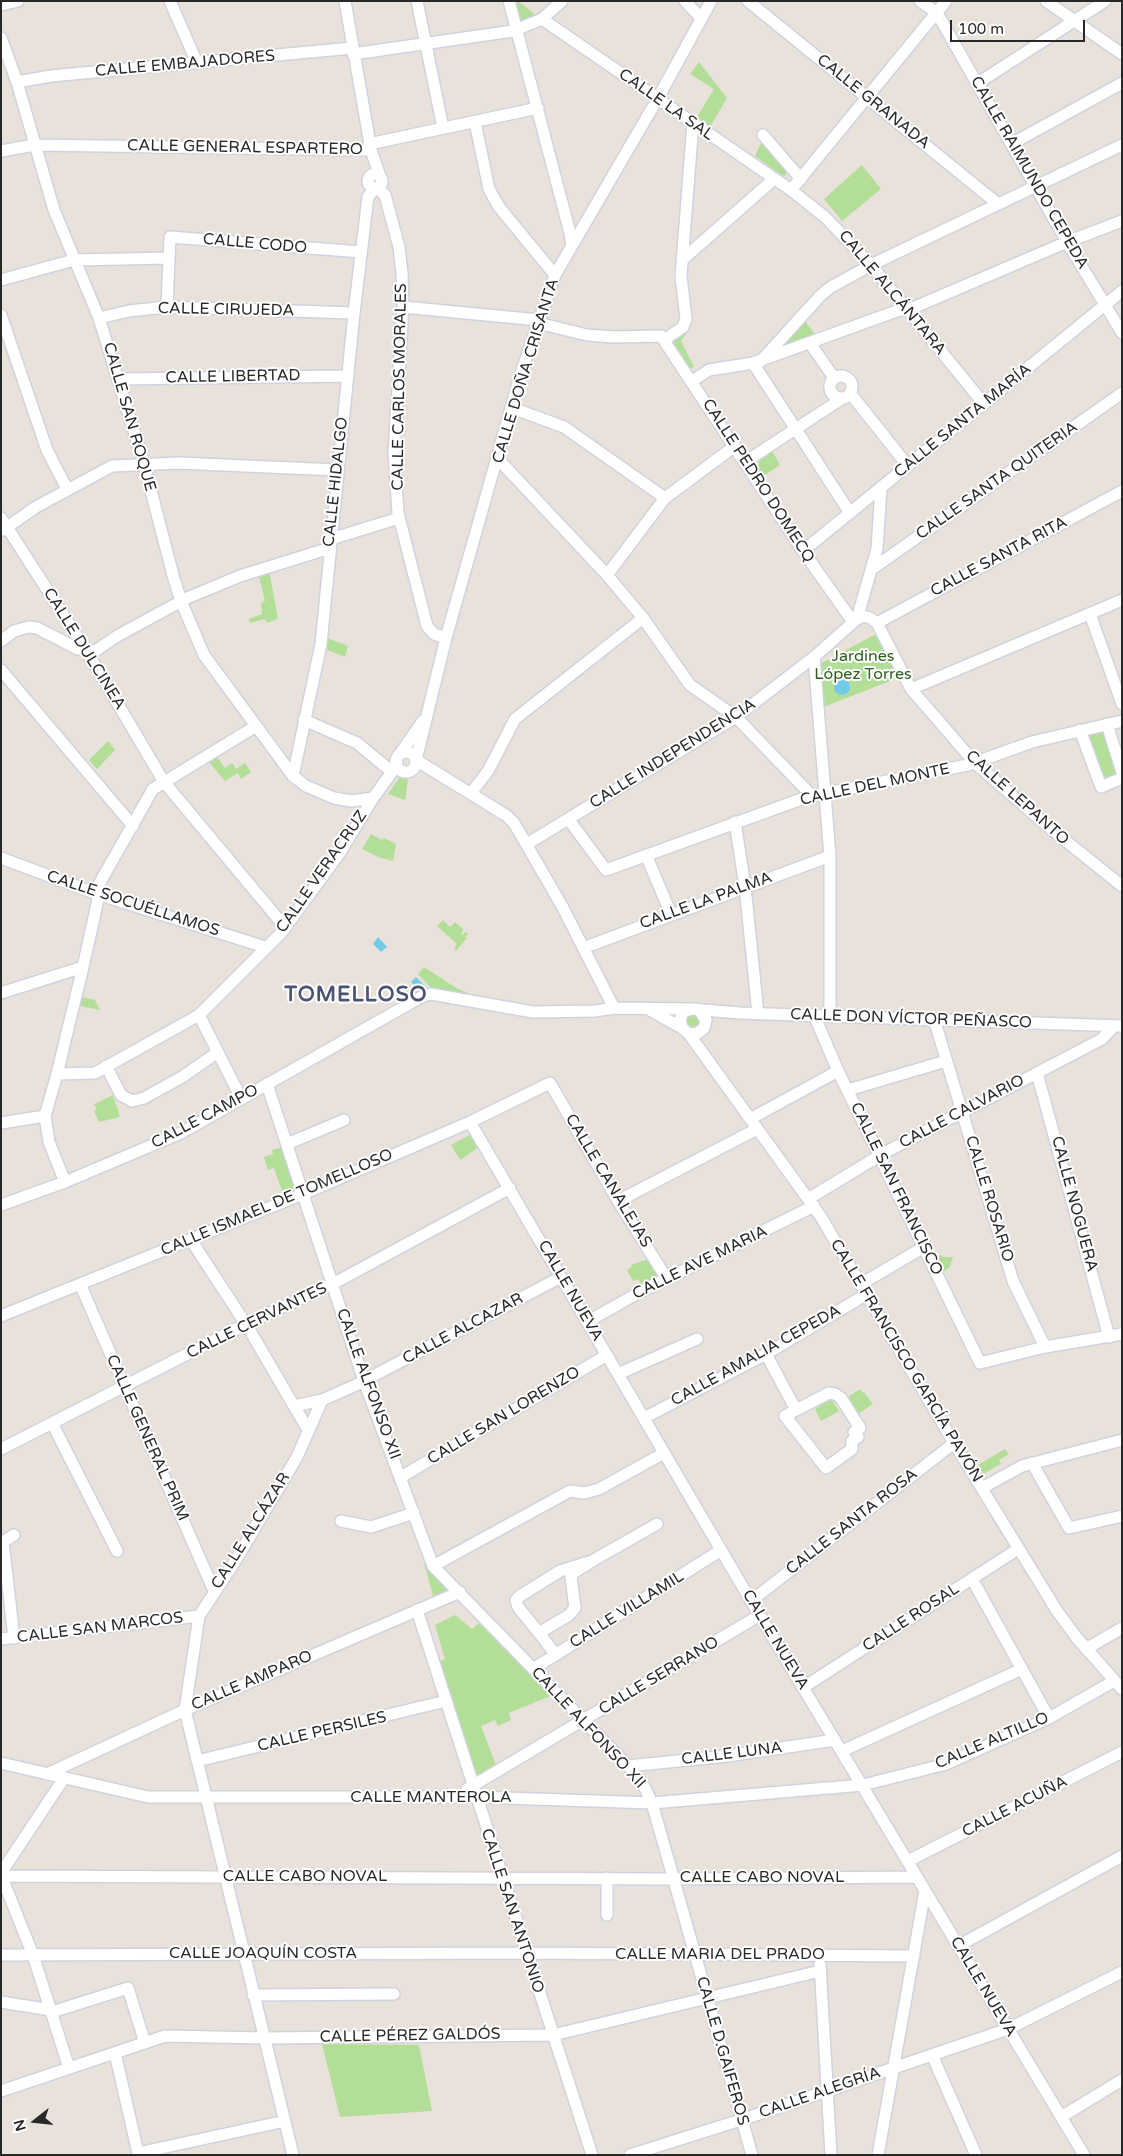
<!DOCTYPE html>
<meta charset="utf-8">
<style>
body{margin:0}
#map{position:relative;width:1123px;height:2156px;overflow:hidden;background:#e9e2da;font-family:"Varela Round",sans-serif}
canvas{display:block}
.frame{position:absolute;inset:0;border:2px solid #282828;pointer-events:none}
.north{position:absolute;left:10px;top:2096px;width:50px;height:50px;-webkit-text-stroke:4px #fff;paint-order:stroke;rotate:254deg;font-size:14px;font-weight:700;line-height:20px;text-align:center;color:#282828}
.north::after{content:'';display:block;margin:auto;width:18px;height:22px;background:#282828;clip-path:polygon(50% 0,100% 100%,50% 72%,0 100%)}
.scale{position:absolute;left:950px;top:20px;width:135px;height:22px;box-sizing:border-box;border:2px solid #282828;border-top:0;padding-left:6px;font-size:15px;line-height:18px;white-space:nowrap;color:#282828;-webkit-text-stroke:4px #fff;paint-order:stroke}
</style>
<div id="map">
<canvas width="1123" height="2156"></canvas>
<div class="frame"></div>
<div class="north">N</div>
<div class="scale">100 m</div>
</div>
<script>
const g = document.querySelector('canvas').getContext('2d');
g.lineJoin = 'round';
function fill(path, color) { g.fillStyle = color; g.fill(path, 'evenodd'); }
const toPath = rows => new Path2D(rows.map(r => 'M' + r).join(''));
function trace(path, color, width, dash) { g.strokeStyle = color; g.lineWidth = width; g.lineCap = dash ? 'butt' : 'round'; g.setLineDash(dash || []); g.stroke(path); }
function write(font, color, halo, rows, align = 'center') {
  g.font = font + ' "Varela Round",sans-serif'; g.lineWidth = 4; g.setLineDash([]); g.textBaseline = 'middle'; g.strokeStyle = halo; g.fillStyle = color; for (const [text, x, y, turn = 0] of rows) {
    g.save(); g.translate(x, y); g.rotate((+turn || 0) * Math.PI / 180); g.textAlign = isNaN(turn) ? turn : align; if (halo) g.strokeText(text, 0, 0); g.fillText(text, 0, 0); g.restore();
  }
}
fill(toPath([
 [514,1,518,1,537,16,523,22,517,18],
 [699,62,727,98,710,127,697,117,714,89,690,74],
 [762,141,786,171,786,175,783,176,755,156],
 [862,165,881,189,842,221,824,199],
 [805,321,815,334,787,344,786,341],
 [687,328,689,329,681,341,694,367,691,368,688,367,673,342],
 [772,451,780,465,762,477,756,468,759,464,758,460],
 [269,570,278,619,267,623,265,619,250,623,249,619,262,614,261,603,265,601,258,573],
 [876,634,898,678,821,708,820,664],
 [325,637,348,646,345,657,323,648],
 [1107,724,1122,772,1101,787,1080,730],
 [108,741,115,750,97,769,89,760],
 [217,757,225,768,232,763,236,769,245,763,251,772,241,779,238,773,225,781,209,762],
 [400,777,408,780,405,800,388,794],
 [371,834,382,840,384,838,396,844,393,861,378,857,362,849],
 [443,920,450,927,455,922,464,930,461,933,462,935,466,932,468,934,465,937,467,938,456,951,454,949,457,944,437,926],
 [424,967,453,986,473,996,433,990,418,974],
 [408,984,416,991,400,999,398,994],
 [82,997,95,1000,100,1010,80,1006],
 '687 1021a6 6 0 1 1 12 0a6 6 0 1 1-12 0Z',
 [113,1095,120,1117,99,1122,94,1111,97,1110,94,1104],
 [472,1134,479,1147,460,1160,451,1145],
 [283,1147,296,1188,283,1194,274,1168,268,1170,264,1157,273,1154,272,1150],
 [941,1255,943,1257,953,1257,949,1268,942,1272,935,1258],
 [648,1259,659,1276,658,1278,642,1286,638,1279,633,1281,627,1270,632,1267,631,1265],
 [860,1389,862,1393,864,1392,873,1404,856,1415,845,1399],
 [831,1399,839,1411,821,1421,815,1409],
 [1005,1449,1009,1454,999,1460,1001,1464,983,1474,978,1465],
 [424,1563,433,1566,460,1592,434,1599],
 [455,1615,472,1629,483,1620,553,1695,509,1713,511,1720,498,1726,495,1720,481,1726,496,1765,476,1776,439,1662,445,1659,435,1625],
 [322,2044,419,2045,432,2111,340,2117]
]), '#b2de98');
fill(toPath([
 '834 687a8 8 0 1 1 16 0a8 8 0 1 1-16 0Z',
 [378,937,387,947,381,952,373,944],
 [416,977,428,989,419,990,411,982]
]), '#71cbe7');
const minor = toPath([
 [170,1,197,63],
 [417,1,443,128],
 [509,1,570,233,572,245],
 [685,1,701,18],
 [748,1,998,204],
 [920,1,937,13,1067,242,1122,333],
 [1046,1,1122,54],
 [1,5,18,1],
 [542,19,791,190,825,217,871,265,984,404],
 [1,38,17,82,54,210,99,318,144,464,174,579,181,601,204,655,293,776,306,786,334,798,352,801,373,798],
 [353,54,513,31,542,19,562,1],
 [17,82,51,76,352,48],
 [978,83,1105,1],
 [475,122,489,189,499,207,555,275],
 [763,135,801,179],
 [1013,143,1122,83],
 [369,144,538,108],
 [371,150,381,179],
 [1,151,35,145,371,150,345,1],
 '368 181a7 7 0 1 1 14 0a7 7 0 1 1-14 0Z',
 [377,188,385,195,399,247,402,273,403,307,394,452,398,513,427,626,434,634,446,638],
 [791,190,946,1],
 [682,260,774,179],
 [1,280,74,260,169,258],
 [167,307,170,237,361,252],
 [403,307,539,320],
 [908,310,1067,242,1122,221],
 [1,315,47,450,67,489],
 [99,318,129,311,167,307,354,313],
 [538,323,587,335,614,337,661,336,803,551,853,622],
 [664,340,683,327,686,319,681,276,693,123],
 [810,343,834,378],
 [761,361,821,295,831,287,871,265,1122,145],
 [753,363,850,513],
 '830 387a11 11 0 1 1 22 0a11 11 0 1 1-22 0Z',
 [119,379,347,376],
 [692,381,709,370,753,363,905,308],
 [850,393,908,466],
 [512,408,564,427,665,498],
 [498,459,607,575,643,618,690,685,736,717,812,796],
 [745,462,843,398],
 [1,518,86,650,164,782,285,927],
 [3,530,36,507,112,466,178,463,337,470],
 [331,539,399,518],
 [803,551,1122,291],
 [872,569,1122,393],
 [607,575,665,498,735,446],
 [1090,614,1122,704],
 [857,619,877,549,881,488],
 [877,623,1122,491],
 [1,641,14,631,29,627,37,628,78,649,95,651,119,635,187,598,240,576,330,548],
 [814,657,830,856,830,1016],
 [1,670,133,826],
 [911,689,1122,600],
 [304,720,357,743,392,772],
 [1107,724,1122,772],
 [1080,730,1101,787,1122,778],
 '396 762a10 10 0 1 1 20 0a10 10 0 1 1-20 0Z',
 [400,754,423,721],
 [293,776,321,644,354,313,368,197,375,188],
 [471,793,488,771,515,719,643,618],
 [569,820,606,870,807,797,968,765,1032,742,1122,721],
 [735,822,745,886,758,1014],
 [527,844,736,717,814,657,857,619,863,616,870,618,877,623,911,689,975,763,1051,829,1122,886],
 [646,855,671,914],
 [1,858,97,894,265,947],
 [583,948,830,856],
 [1,993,83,967],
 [614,1008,562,906,514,823,507,816,416,760,446,638,520,376,555,275,658,98,711,1],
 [650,1010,682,1028],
 [699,1010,706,1020,704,1028,698,1033,689,1034,682,1028,680,1020,683,1012,691,1009,740,1013,1122,1026],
 [199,1015,241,1098],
 [814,1015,838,1071,980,1363,1045,1347,1122,1334],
 [934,1019,1013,1281,1045,1347],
 [689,1034,821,1217,954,1443,1057,1611,1077,1638,1122,1689],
 [106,1066,121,1095,132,1101,144,1098,182,1077,218,1052],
 [1037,1073,1109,1337],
 [57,1074,95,1073,199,1015,282,932,341,851,373,798,392,772,397,762],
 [267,1084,364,1381,433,1566,628,1766,644,1786,652,1803,752,2155],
 [848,1090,946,1061],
 [750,1119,838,1071],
 [470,1122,751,1601,1084,2155],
 [1,1123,45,1116],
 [287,1144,344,1120],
 [65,1182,49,1142,45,1116,57,1074,83,967,97,904,99,884,153,789,256,726],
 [808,1199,884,1153,1102,1039,1114,1026],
 [618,1201,757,1129],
 [1,1205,65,1182,181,1133,423,996,431,994,533,1012,595,1011,614,1008,691,1009],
 [191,1240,249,1329,294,1406,322,1400,356,1385,561,1277],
 [80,1284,214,1591],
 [861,1284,924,1247],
 [1,1316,303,1194,470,1122,550,1083,618,1201,667,1279],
 [587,1322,640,1292,814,1206],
 [766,1354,796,1410,785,1416,826,1468,852,1449,852,1441,858,1437,854,1432,860,1428,841,1398,835,1394,829,1393,796,1410],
 [618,1374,697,1339],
 [294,1406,308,1430],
 [644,1418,766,1354,867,1294],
 [52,1423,117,1551],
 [1,1449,246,1324,340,1280,510,1188],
 [1032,1463,1069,1528,1122,1516],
 [401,1477,607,1355],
 [982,1488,1022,1466,1122,1440],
 [341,1521,371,1527,414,1513],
 [3,1542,14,1638],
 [1,1543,14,1535],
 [592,1561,573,1573,571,1577,575,1608,569,1615,539,1633,518,1607,516,1600,520,1596,560,1571,592,1561,657,1524],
 [433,1566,570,1491,584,1493,599,1489,664,1453],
 [972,1579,1049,1718],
 [751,1601,954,1443],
 [417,1610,592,2155],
 [539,1633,556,1655],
 [1,1639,199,1616],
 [1086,1649,1122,1628],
 [533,1669,721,1550],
 [804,1687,1018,1549],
 [842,1751,1022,1669],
 [197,1761,446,1701],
 [1,1763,148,1797,476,1797,652,1803,863,1785,946,1764,1049,1718,1114,1681],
 [628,1766,727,1756,835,1740],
 [47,1774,185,1710,460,1592],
 [467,1789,760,1615],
 [908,1861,1122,1752],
 [1,1873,64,1778],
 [1,1875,33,1955,69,2068],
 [2,1876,673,1879,917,1877],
 [607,1915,607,1878],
 [958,1946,1122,1856],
 [1,1955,526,1953,914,1956],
 [820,1964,831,2155],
 [253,1995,394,1994],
 [1,2002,51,2010],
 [52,2012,128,1988,145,2043],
 [115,2053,138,2153,285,2121],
 [932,2055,976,2155],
 [1,2091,165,2036,264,2038,553,2035,820,1971],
 [1061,2117,1122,2080],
 [293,2155,185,1710,199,1616,234,1563,297,1457,322,1400],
 [630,2155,747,2118,1008,2029,1122,1972],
 [878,2155,925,1891]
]);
trace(minor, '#cfd3e0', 14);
trace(minor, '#fff', 11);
write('16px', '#282828', '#fff', [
 ["CALLE EMBAJADORES",185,64,-5],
 ["CALLE GRANADA",873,102,39],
 ["CALLE LA SAL",666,105,35],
 ["CALLE GENERAL ESPARTERO",245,148,1],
 ["CALLE RAIMUNDO CEPEDA",1029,173,60],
 ["CALLE CODO",255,244,5],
 ["CALLE ALCÁNTARA",892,293,50],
 ["CALLE CIRUJEDA",226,310,1],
 ["CALLE DOÑA CRISANTA",526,371,-73],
 ["CALLE LIBERTAD",233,377,-1],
 ["CALLE CARLOS MORALES",400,387,-89],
 ["CALLE SAN ROQUE",129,417,74],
 ["CALLE SANTA MARÍA",963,421,-39],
 ["CALLE PEDRO DOMECQ",758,481,57],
 ["CALLE SANTA QUITERIA",997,481,-35],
 ["CALLE HIDALGO",336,482,-84],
 ["CALLE SANTA RITA",999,557,-28],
 ["CALLE DULCINEA",84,649,58],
 ["CALLE INDEPENDENCIA",673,754,-32],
 ["CALLE DEL MONTE",875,785,-12],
 ["CALLE LEPANTO",1017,798,42],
 ["CALLE VERACRUZ",322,872,-55],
 ["CALLE LA PALMA",706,901,-20],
 ["CALLE SOCUÉLLAMOS",133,904,18],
 ["CALLE DON VÍCTOR PEÑASCO",911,1019,2],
 ["CALLE CALVARIO",962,1112,-28],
 ["CALLE CAMPO",205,1117,-28],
 ["CALLE CANALEJAS",608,1181,59],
 ["CALLE SAN FRANCISCO",896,1189,64],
 ["CALLE ROSARIO",989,1199,73],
 ["CALLE ISMAEL DE TOMELLOSO",277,1203,-23],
 ["CALLE NOGUERA",1074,1204,75],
 ["CALLE AVE MARIA",700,1263,-26],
 ["CALLE NUEVA",570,1291,60],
 ["CALLE CERVANTES",257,1321,-26],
 ["CALLE ALCAZAR",463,1329,-28],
 ["CALLE AMALIA CEPEDA",756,1356,-29],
 ["CALLE FRANCISCO GARCÍA PAVÓN",906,1361,59],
 ["CALLE ALFONSO XII",368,1384,70],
 ["CALLE SAN LORENZO",504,1416,-31],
 ["CALLE GENERAL PRIM",147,1438,66],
 ["CALLE SANTA ROSA",852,1522,-38],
 ["CALLE ALCÁZAR",251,1531,-58],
 ["CALLE VILLAMIL",627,1610,-32],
 ["CALLE ROSAL",911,1618,-33],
 ["CALLE SAN MARCOS",100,1628,-7],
 ["CALLE NUEVA",775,1640,59],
 ["CALLE SERRANO",659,1676,-31],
 ["CALLE AMPARO",252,1681,-23],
 ["CALLE ALFONSO XII",588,1728,47],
 ["CALLE PERSILES",322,1732,-13],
 ["CALLE ALTILLO",992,1741,-23],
 ["CALLE LUNA",732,1754,-7],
 ["CALLE MANTEROLA",431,1798],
 ["CALLE ACUÑA",1015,1807,-27],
 ["CALLE CABO NOVAL",305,1877],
 ["CALLE CABO NOVAL",762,1878],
 ["CALLE SAN ANTONIO",512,1911,72],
 ["CALLE JOAQUÍN COSTA",263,1954],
 ["CALLE MARIA DEL PRADO",720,1955],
 ["CALLE NUEVA",983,1987,59],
 ["CALLE PÉREZ GALDÓS",410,2036,-1],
 ["CALLE D.GAIFEROS",722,2051,74],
 ["CALLE ALEGRÍA",820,2093,-19]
]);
write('16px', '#2c5f1d', '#fff', [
 ["Jardines",863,657],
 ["López Torres",863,675]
]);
g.letterSpacing = '1px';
write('bold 21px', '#4b5475', '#fff', [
 ["TOMELLOSO",356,995]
]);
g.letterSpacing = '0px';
</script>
